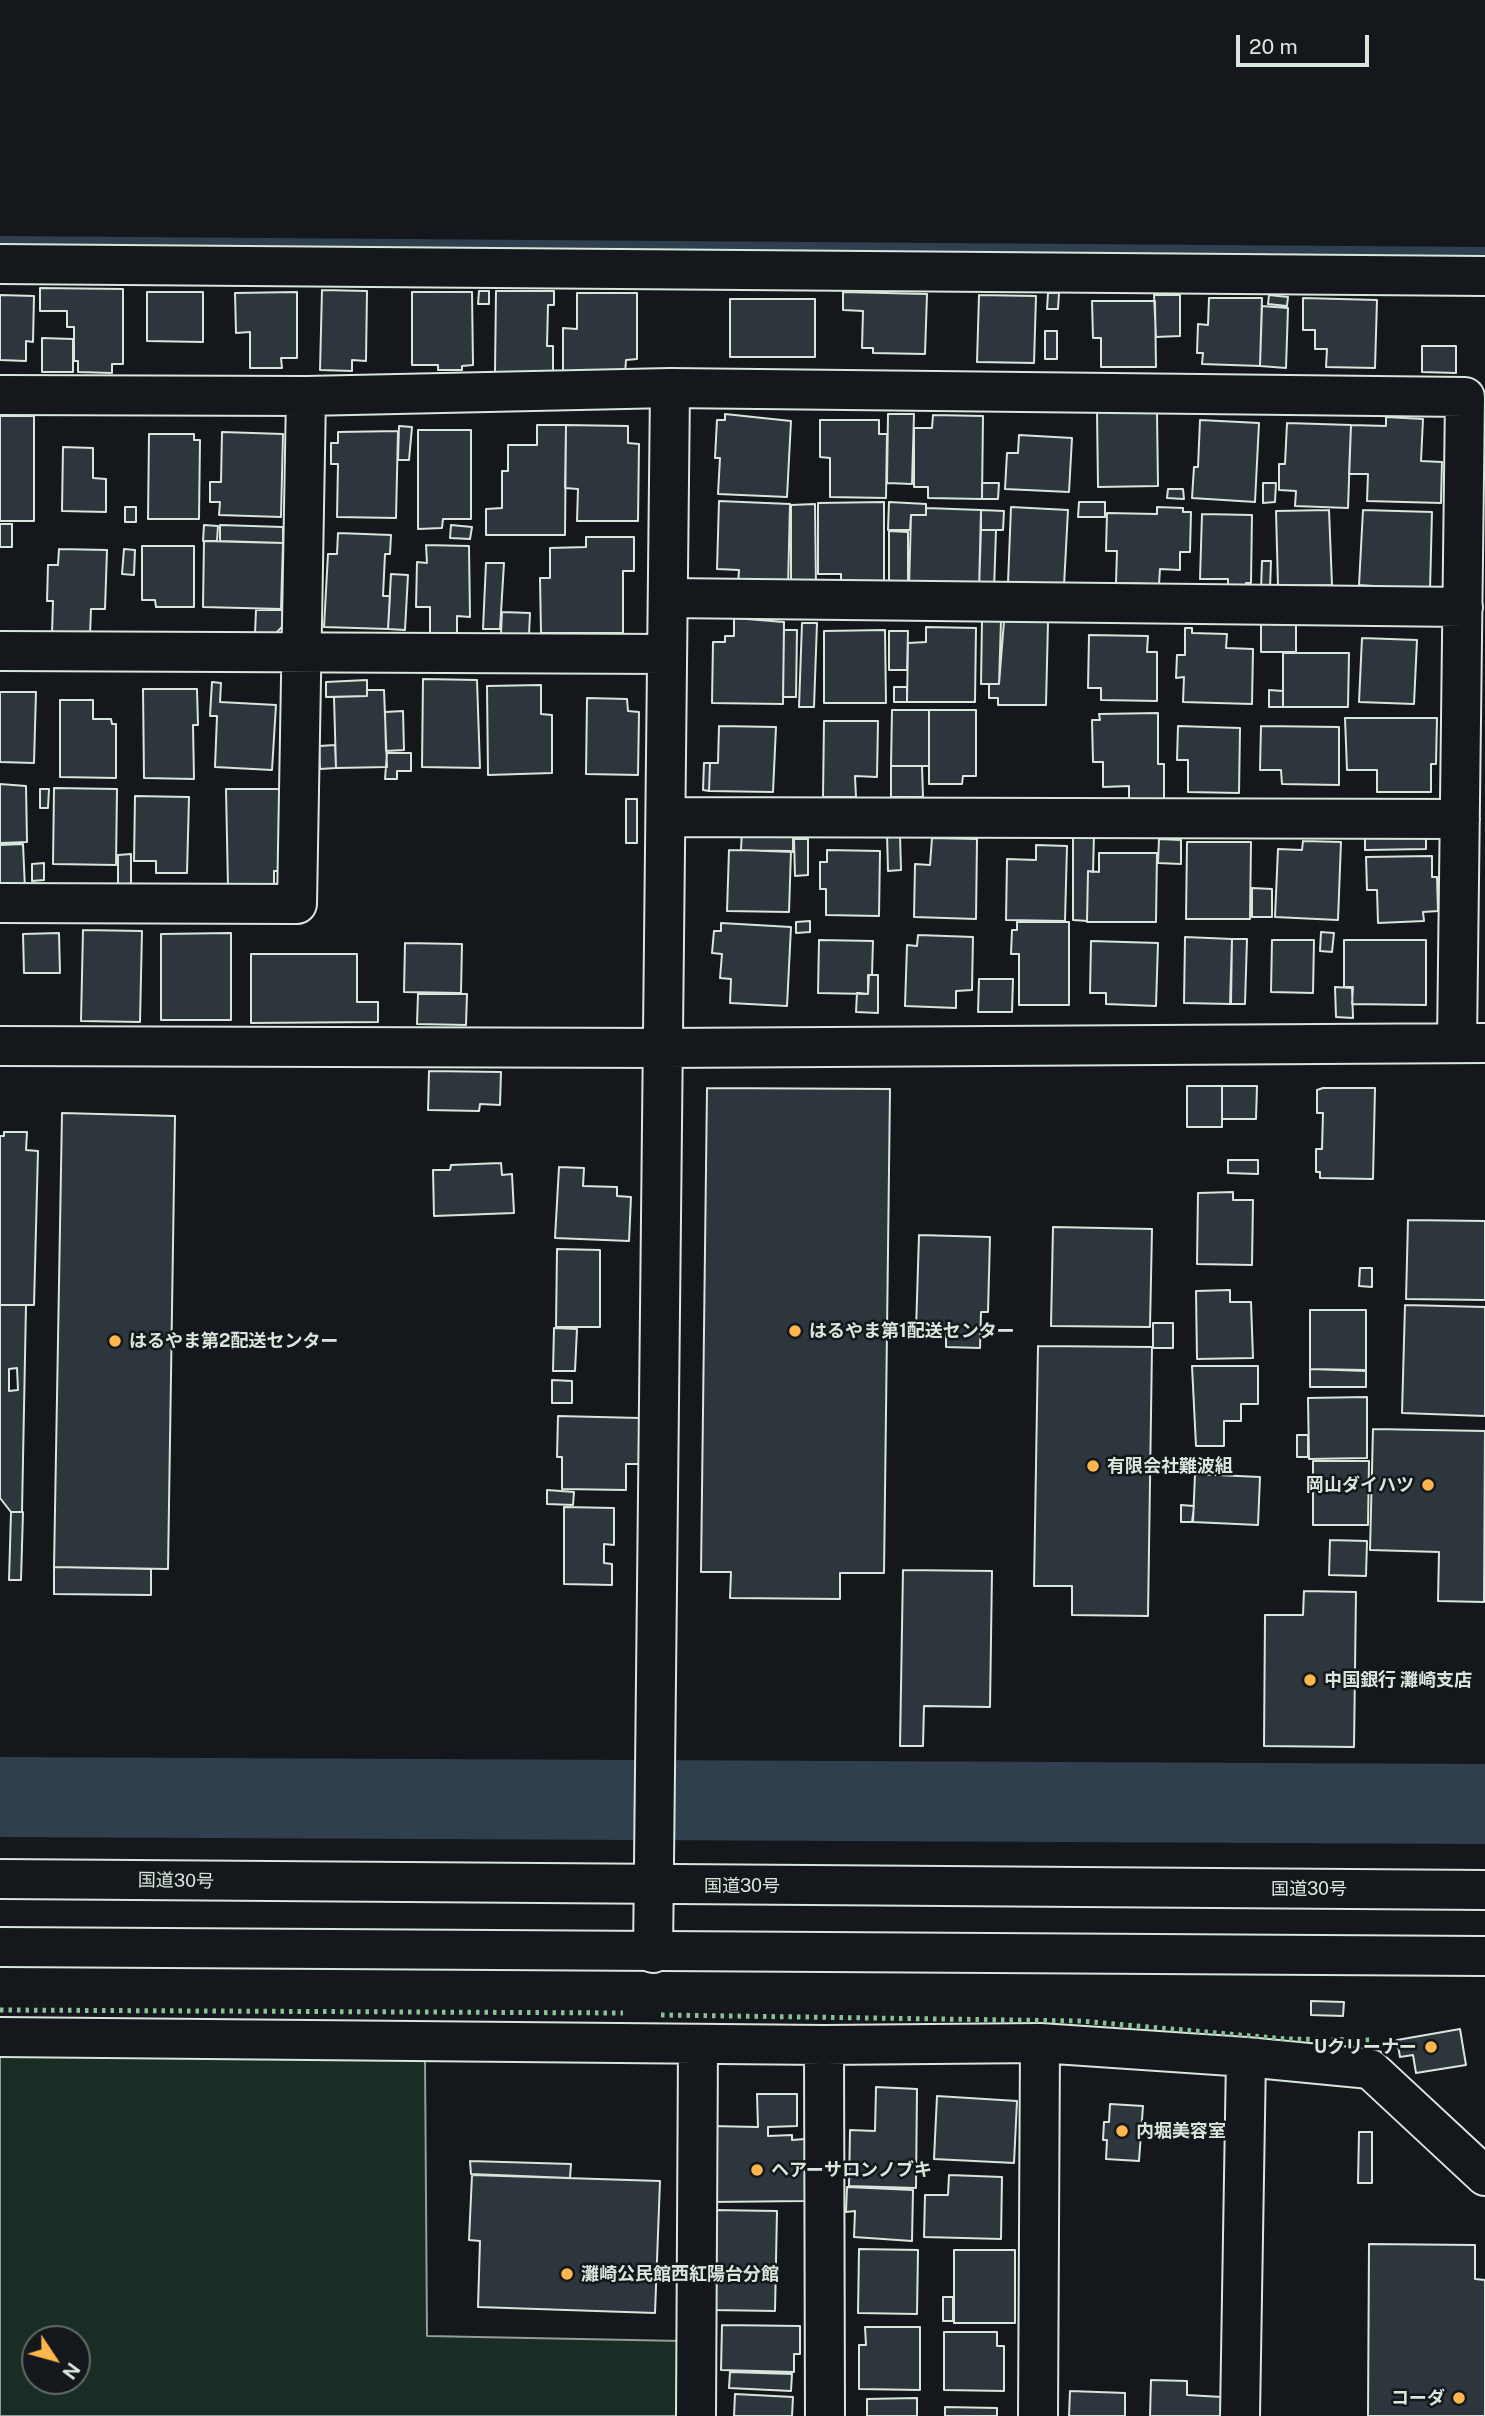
<!DOCTYPE html>
<meta charset="utf-8">
<style>
body{margin:0}
#map{position:relative;width:1485px;height:2416px;overflow:hidden;background:#14181c;font-family:"Public Sans",sans-serif}
canvas{display:block}
.north{position:absolute;left:21px;top:2325px;width:70px;height:70px;box-sizing:border-box;background:#14181c;border:2px solid #626a69;border-radius:50%;rotate:126deg;font-size:19px;font-weight:700;line-height:28px;text-align:center;color:#d8e6dc}
.north::after{content:'';display:block;margin:auto;width:24px;height:32px;background:#ffb74d;clip-path:polygon(50% 0,100% 100%,50% 72%,0 100%)}
.scale{position:absolute;left:1236px;top:35px;width:133px;height:32px;box-sizing:border-box;border:4px solid #d8e6dc;border-top:0;padding-left:9px;font-size:21px;line-height:24px;white-space:nowrap;color:#d8e6dc;-webkit-text-stroke:5px #14181c;paint-order:stroke}
</style>
<div id="map">
<canvas width="1485" height="2416"></canvas>
<div class="north">N</div>
<div class="scale">20 m</div>
</div>
<script>
const g = document.querySelector('canvas').getContext('2d');
g.lineJoin = 'round';
function fill(path, color) { g.fillStyle = color; g.fill(path, 'evenodd'); }
const toPath = rows => new Path2D(rows.map(r => 'M' + r).join(''));
function trace(path, color, width, dash) { g.strokeStyle = color; g.lineWidth = width; g.lineCap = dash ? 'butt' : 'round'; g.setLineDash(dash || []); g.stroke(path); }
function write(font, color, halo, rows, align = 'center') {
  g.font = font + ' "Public Sans","Noto Sans JP",sans-serif'; g.lineWidth = 5; g.setLineDash([]); g.textBaseline = 'middle'; g.strokeStyle = halo; g.fillStyle = color; for (const [text, x, y, turn = 0] of rows) {
    g.save(); g.translate(x, y); g.rotate((+turn || 0) * Math.PI / 180); g.textAlign = isNaN(turn) ? turn : align; if (halo) g.strokeText(text, 0, 0); g.fillText(text, 0, 0); g.restore();
  }
}
const green = toPath([
 [0,2056,425,2060,427,2336,682,2341,680,2416,0,2416,0,2056],
 [35,2339,77,2339,77,2381,35,2381,35,2339]
]);
fill(green, '#1a2d24');
trace(green, '#939e99', 2);
trace(toPath([
 [0,243,1485,254]
]), '#2f3f4d', 14);
trace(toPath([
 [0,1797,1485,1804]
]), '#2f3f4d', 80);
const building = toPath([
 [40,288,123,289,123,364,112,364,112,373,78,372,78,361,74,361,74,327,67,327,67,311,40,311,40,288],
 [322,290,367,291,366,361,352,360,352,371,320,370,322,290],
 [479,291,489,291,489,304,478,304,479,291],
 [496,291,554,291,554,305,548,305,547,346,553,346,553,373,495,372,496,291],
 [147,292,203,292,203,342,147,341,147,292],
 [297,292,297,358,281,358,282,368,250,368,250,332,236,333,235,293,297,292],
 [412,292,472,292,473,365,462,366,462,370,438,370,438,365,412,365,412,292],
 [843,292,927,294,925,354,873,353,873,348,862,348,863,311,843,310,843,292],
 [577,293,637,293,637,359,626,360,625,374,563,373,563,328,577,329,577,293],
 [1048,293,1059,293,1058,309,1047,309,1048,293],
 [0,295,34,296,33,342,26,341,26,361,0,360,0,295],
 [979,295,1036,296,1034,363,977,362,979,295],
 [1154,295,1180,295,1180,336,1156,337,1154,295],
 [1269,295,1288,297,1287,306,1268,304,1269,295],
 [1209,298,1262,298,1260,366,1202,364,1203,353,1197,353,1198,324,1208,325,1209,298],
 [1303,298,1377,300,1375,368,1326,367,1327,349,1315,349,1315,330,1303,330,1303,298],
 [730,299,815,299,815,357,730,357,730,299],
 [1092,301,1155,301,1156,367,1101,367,1101,338,1093,338,1092,301],
 [1262,306,1288,308,1286,368,1260,366,1262,306],
 [1045,331,1057,331,1057,359,1045,359,1045,331],
 [42,338,73,339,73,372,42,372,42,338],
 [1422,346,1456,346,1456,373,1422,372,1422,346],
 [1097,412,1157,412,1158,486,1098,487,1097,412],
 [725,414,791,421,787,497,718,494,720,458,715,458,717,420,725,420,725,414],
 [888,414,914,414,912,484,887,483,888,414],
 [933,415,983,416,982,499,928,498,928,487,914,487,914,428,932,428,933,415],
 [0,416,34,416,34,521,0,521,0,416],
 [1386,417,1423,419,1421,461,1442,462,1441,503,1367,501,1368,474,1349,474,1351,425,1386,426,1386,417],
 [820,420,879,420,879,434,887,434,886,498,830,497,830,458,820,457,820,420],
 [1200,420,1259,423,1255,502,1192,498,1194,467,1198,467,1200,420],
 [1287,423,1351,425,1348,508,1295,506,1296,491,1279,490,1279,464,1285,464,1287,423],
 [537,425,566,425,565,535,486,535,486,509,502,508,502,471,508,471,508,445,537,445,537,425],
 [566,425,628,426,628,443,639,444,638,521,577,521,578,489,565,488,566,425],
 [399,426,412,427,409,460,398,460,399,426],
 [418,430,471,430,471,519,443,519,442,528,418,529,418,430],
 [398,431,396,518,337,517,338,464,331,464,331,443,338,443,338,432,398,431],
 [222,432,283,434,281,517,219,515,220,502,210,502,210,482,221,482,222,432],
 [149,434,194,434,194,440,200,440,199,519,148,519,149,434],
 [1019,435,1072,438,1069,492,1005,489,1007,453,1018,453,1019,435],
 [63,447,93,448,93,478,106,479,106,512,62,511,63,447],
 [982,483,999,483,998,499,982,499,982,483],
 [1263,483,1276,483,1275,502,1263,503,1263,483],
 [1168,489,1183,489,1184,499,1167,498,1168,489],
 [719,501,790,504,788,588,738,586,739,570,717,569,719,501],
 [884,502,884,588,841,588,841,574,818,574,818,503,884,502],
 [889,502,926,504,926,515,911,515,910,530,888,530,889,502],
 [1079,502,1105,502,1105,517,1078,517,1079,502],
 [815,504,816,589,791,589,791,505,815,504],
 [125,507,136,507,136,522,125,522,125,507],
 [1011,507,1068,510,1064,586,1008,583,1011,507],
 [1157,507,1183,508,1183,512,1191,512,1190,552,1180,552,1180,570,1160,569,1159,584,1116,583,1117,551,1106,551,1107,513,1157,514,1157,507],
 [926,508,981,510,979,590,909,588,911,515,926,515,926,508],
 [981,510,1004,511,1003,530,981,530,981,510],
 [1329,510,1332,585,1278,586,1276,511,1329,510],
 [1363,510,1432,512,1430,590,1359,585,1363,510],
 [1202,514,1252,515,1251,583,1246,583,1246,593,1228,593,1228,579,1200,579,1202,514],
 [0,524,12,524,12,547,0,547,0,524],
 [204,525,218,526,217,541,203,541,204,525],
 [220,525,283,527,283,543,220,541,220,525],
 [451,525,472,527,470,539,450,538,451,525],
 [981,530,996,530,994,591,979,590,981,530],
 [889,531,908,532,908,592,889,592,889,531],
 [338,533,391,535,390,554,385,554,383,596,390,596,388,629,324,627,328,554,337,554,338,533],
 [586,537,634,537,634,571,623,571,623,633,541,633,540,578,550,578,550,548,586,547,586,537],
 [204,541,283,543,281,609,203,607,204,541],
 [426,545,469,546,470,617,457,616,457,637,430,637,430,607,416,607,417,562,427,563,426,545],
 [142,546,194,546,194,607,156,607,155,600,142,600,142,546],
 [59,549,107,550,105,609,91,609,90,635,52,634,53,601,47,601,48,565,58,565,59,549],
 [124,549,135,550,134,575,122,574,124,549],
 [1262,561,1271,561,1270,589,1261,589,1262,561],
 [486,563,504,563,500,629,483,629,486,563],
 [391,574,408,575,405,630,388,629,391,574],
 [256,610,286,610,287,622,274,635,255,634,256,610],
 [502,612,530,613,529,635,501,634,502,612],
 [734,618,784,622,783,704,712,703,713,642,725,642,725,636,734,636,734,618],
 [982,620,1001,621,999,684,981,684,982,620],
 [1004,621,1048,622,1046,705,998,705,998,698,989,698,989,684,999,684,1004,621],
 [1296,622,1296,652,1261,652,1261,623,1296,622],
 [802,623,817,623,814,707,799,707,802,623],
 [926,627,976,628,975,702,907,702,908,643,926,642,926,627],
 [1185,628,1192,628,1192,633,1227,634,1226,648,1253,649,1252,704,1183,702,1184,677,1176,678,1177,655,1185,655,1185,628],
 [784,630,797,630,796,697,783,697,784,630],
 [885,630,886,703,824,703,824,631,885,630],
 [889,631,908,631,907,670,889,670,889,631],
 [1089,635,1148,636,1147,652,1157,652,1157,701,1101,700,1101,688,1088,688,1089,635],
 [1362,638,1417,640,1414,704,1359,702,1362,638],
 [1283,653,1349,653,1348,707,1283,707,1283,653],
 [423,679,477,680,480,768,422,767,423,679],
 [367,680,367,696,326,697,326,682,367,680],
 [212,682,221,683,220,702,276,705,272,770,215,767,217,716,210,716,212,682],
 [541,685,541,714,552,715,552,773,488,775,487,686,541,685],
 [894,687,907,687,907,702,894,702,894,687],
 [143,689,197,689,198,725,193,725,194,779,144,778,143,689],
 [367,690,384,690,387,767,336,768,334,697,367,696,367,690],
 [1269,690,1283,691,1283,707,1269,707,1269,690],
 [0,692,36,692,34,763,0,762,0,692],
 [587,698,627,699,628,711,639,712,638,775,586,774,587,698],
 [60,700,93,700,93,719,111,719,112,724,116,724,116,778,60,777,60,700],
 [892,710,929,710,929,766,891,766,892,710],
 [929,710,976,710,976,776,963,776,962,784,929,784,929,710],
 [403,711,404,750,386,751,385,712,403,711],
 [1158,713,1158,764,1164,764,1164,799,1129,800,1129,786,1103,787,1103,762,1093,762,1092,720,1100,720,1099,714,1158,713],
 [1345,718,1437,718,1436,764,1431,764,1431,792,1377,792,1377,770,1347,770,1345,718],
 [824,721,878,721,877,777,855,776,856,797,823,797,824,721],
 [719,726,776,727,773,792,709,791,710,763,718,763,719,726],
 [1178,726,1240,728,1239,793,1188,792,1188,760,1177,760,1178,726],
 [1261,726,1339,727,1339,785,1282,784,1281,770,1260,770,1261,726],
 [335,745,336,768,320,769,319,746,335,745],
 [387,753,411,753,411,771,397,771,397,779,385,779,387,753],
 [704,763,710,763,709,791,703,790,704,763],
 [891,766,922,766,923,797,891,797,891,766],
 [0,784,26,786,27,842,0,843,0,784],
 [54,788,117,789,116,865,53,864,54,788],
 [40,789,49,789,48,808,40,808,40,789],
 [226,789,280,789,281,871,274,871,274,886,228,887,226,789],
 [135,796,189,797,187,873,156,873,156,861,134,861,135,796],
 [626,799,637,799,637,843,626,843,626,799],
 [742,829,793,830,793,852,741,850,742,829],
 [887,834,900,834,901,870,888,871,887,834],
 [1073,834,1094,835,1093,872,1088,871,1087,921,1073,920,1073,834],
 [1426,835,1426,849,1365,850,1365,837,1426,835],
 [932,838,977,839,976,919,914,917,915,864,930,865,932,838],
 [794,839,808,839,808,875,795,876,794,839],
 [1159,839,1181,840,1181,864,1158,863,1159,839],
 [1303,841,1341,842,1338,920,1275,917,1278,849,1302,850,1303,841],
 [1187,842,1251,842,1250,919,1186,919,1187,842],
 [23,844,25,889,0,890,0,845,23,844],
 [1036,845,1067,846,1065,921,1006,920,1007,859,1036,860,1036,845],
 [729,850,791,851,789,912,727,911,729,850],
 [827,850,880,851,879,916,826,915,826,889,820,889,820,862,827,862,827,850],
 [1099,853,1157,853,1156,922,1087,922,1088,871,1099,872,1099,853],
 [131,854,131,885,118,885,118,855,131,854],
 [1432,856,1432,877,1437,877,1438,911,1423,912,1424,921,1378,923,1377,890,1367,890,1366,857,1432,856],
 [44,863,44,880,32,881,32,864,44,863],
 [1252,888,1272,889,1272,917,1252,917,1252,888],
 [810,921,810,932,796,933,796,922,810,921],
 [1017,922,1069,922,1069,1005,1019,1005,1019,954,1011,954,1012,930,1017,930,1017,922],
 [721,923,791,927,787,1006,730,1003,731,979,720,978,722,954,712,953,714,931,721,931,721,923],
 [83,930,142,931,140,1022,81,1021,83,930],
 [1321,932,1334,933,1332,952,1320,951,1321,932],
 [59,933,60,973,24,973,23,934,59,933],
 [231,933,231,1020,161,1020,161,934,231,933],
 [918,935,973,937,972,990,956,991,956,1008,905,1006,907,945,917,946,918,935],
 [1185,937,1232,939,1230,1004,1184,1003,1185,937],
 [1232,939,1247,939,1245,1004,1231,1004,1232,939],
 [819,940,873,941,872,975,868,975,868,994,818,993,819,940],
 [1272,940,1314,940,1313,993,1271,992,1272,940],
 [1344,940,1426,940,1426,1005,1352,1004,1353,987,1344,987,1344,940],
 [1091,941,1158,943,1156,1006,1106,1004,1106,993,1090,993,1091,941],
 [405,943,462,944,461,993,404,992,405,943],
 [251,954,357,954,357,1002,378,1002,378,1022,251,1023,251,954],
 [869,975,878,975,878,1013,856,1012,857,993,868,994,869,975],
 [979,979,1013,979,1012,1012,978,1012,979,979],
 [1335,987,1352,988,1353,1018,1336,1017,1335,987],
 [418,994,467,994,466,1025,417,1024,418,994],
 [429,1071,501,1072,500,1105,480,1104,479,1111,428,1110,429,1071],
 [1187,1086,1222,1086,1222,1127,1187,1127,1187,1086],
 [1222,1086,1257,1086,1256,1119,1222,1119,1222,1086],
 [707,1088,890,1089,884,1573,840,1573,840,1599,730,1598,731,1572,701,1572,707,1088],
 [1323,1088,1375,1088,1373,1179,1320,1178,1320,1172,1316,1172,1316,1149,1322,1149,1323,1113,1317,1113,1317,1090,1323,1088],
 [62,1113,175,1116,168,1569,54,1567,62,1113],
 [4,1132,27,1132,26,1150,38,1151,34,1305,0,1305,0,1136,4,1136,4,1132],
 [1228,1160,1258,1160,1258,1174,1228,1173,1228,1160],
 [501,1163,502,1175,512,1174,514,1213,434,1216,433,1170,450,1170,451,1165,501,1163],
 [559,1167,584,1168,583,1186,617,1187,617,1196,631,1197,629,1241,555,1238,559,1167],
 [1233,1192,1233,1200,1253,1200,1252,1265,1197,1264,1198,1193,1233,1192],
 [1408,1220,1485,1221,1485,1300,1406,1299,1408,1220],
 [1053,1227,1152,1229,1150,1327,1051,1326,1053,1227],
 [919,1235,990,1237,988,1312,981,1312,980,1348,946,1347,946,1331,916,1330,919,1235],
 [557,1249,600,1250,600,1327,556,1327,557,1249],
 [1360,1268,1372,1268,1372,1287,1359,1286,1360,1268],
 [1230,1290,1230,1302,1251,1302,1253,1358,1197,1359,1196,1291,1230,1290],
 [0,1305,26,1305,22,1512,11,1512,0,1498,0,1305],
 [17,1368,18,1390,9,1391,9,1369,17,1368],
 [1405,1305,1485,1307,1485,1416,1402,1413,1405,1305],
 [1310,1310,1366,1310,1366,1370,1310,1369,1310,1310],
 [1153,1323,1173,1323,1173,1348,1153,1348,1153,1323],
 [554,1328,577,1329,575,1371,553,1371,554,1328],
 [1038,1346,1152,1347,1148,1616,1072,1615,1072,1586,1034,1586,1038,1346],
 [1192,1366,1258,1366,1258,1404,1241,1404,1241,1421,1224,1421,1224,1446,1196,1446,1192,1366],
 [1310,1369,1366,1371,1366,1387,1310,1387,1310,1369],
 [552,1380,572,1381,572,1403,552,1403,552,1380],
 [1367,1397,1367,1458,1309,1459,1308,1398,1367,1397],
 [558,1416,640,1418,640,1464,626,1464,626,1490,562,1489,562,1457,557,1457,558,1416],
 [1373,1429,1485,1431,1484,1602,1438,1601,1439,1552,1370,1550,1373,1429],
 [1297,1435,1308,1435,1308,1457,1297,1457,1297,1435],
 [1313,1461,1369,1461,1368,1525,1313,1525,1313,1461],
 [1195,1474,1260,1477,1258,1525,1193,1522,1195,1474],
 [547,1490,574,1492,573,1505,547,1504,547,1490],
 [1181,1505,1194,1506,1192,1522,1181,1522,1181,1505],
 [564,1507,614,1508,614,1545,604,1544,604,1563,612,1564,612,1585,564,1584,564,1507],
 [11,1512,23,1512,21,1580,9,1580,11,1512],
 [1330,1540,1367,1541,1366,1576,1329,1575,1330,1540],
 [54,1567,151,1569,151,1595,54,1594,54,1567],
 [903,1570,992,1571,990,1707,924,1706,923,1746,900,1746,903,1570],
 [1304,1591,1356,1592,1354,1747,1264,1746,1265,1615,1303,1615,1304,1591],
 [1311,2001,1344,2002,1343,2016,1311,2015,1311,2001],
 [1460,2029,1466,2065,1416,2073,1413,2055,1400,2057,1397,2040,1460,2029],
 [876,2087,917,2089,916,2188,849,2186,850,2130,875,2131,876,2087],
 [757,2094,797,2094,797,2126,768,2127,768,2136,792,2135,792,2140,805,2139,805,2201,710,2202,710,2126,758,2127,757,2094],
 [937,2096,1017,2101,1014,2163,934,2159,937,2096],
 [1110,2104,1143,2106,1139,2161,1106,2159,1107,2140,1103,2140,1104,2122,1109,2122,1110,2104],
 [1359,2132,1372,2132,1372,2183,1358,2183,1359,2132],
 [470,2161,571,2164,570,2178,471,2174,470,2161],
 [472,2175,660,2181,655,2313,478,2307,480,2241,469,2240,472,2175],
 [949,2175,1002,2177,1001,2239,924,2237,925,2195,948,2195,949,2175],
 [847,2187,913,2190,912,2241,854,2237,855,2211,846,2212,847,2187],
 [712,2210,777,2211,775,2311,711,2310,712,2210],
 [1369,2244,1475,2245,1475,2279,1485,2280,1485,2416,1368,2416,1369,2244],
 [859,2249,918,2250,917,2314,858,2313,859,2249],
 [954,2250,1015,2250,1015,2323,954,2323,954,2250],
 [943,2297,953,2297,953,2321,943,2321,943,2297],
 [722,2325,800,2326,800,2354,794,2354,794,2372,721,2370,722,2325],
 [865,2327,920,2327,920,2390,859,2389,859,2345,866,2345,865,2327],
 [944,2332,997,2332,997,2346,1004,2346,1004,2391,944,2390,944,2332],
 [730,2372,792,2374,791,2391,729,2388,730,2372],
 [1151,2380,1187,2381,1187,2395,1222,2397,1221,2416,1150,2416,1151,2380],
 [1070,2391,1125,2393,1125,2416,1069,2416,1070,2391],
 [735,2394,793,2397,792,2416,734,2416,735,2394],
 [917,2398,917,2416,867,2416,867,2399,917,2398],
 [945,2407,997,2408,997,2416,945,2416,945,2407]
]);
fill(building, '#2c363c');
trace(building, '#d8e6dc', 2);
const minor = toPath([
 [0,264,1485,276],
 [0,395,306,396,670,388,1465,397,1457,1042],
 [668,598,1463,607],
 [0,651,667,654],
 [666,817,1460,819],
 [0,903,297,904,306,396],
 [0,1046,664,1048,1485,1043],
 [653,1953,670,388],
 [0,2037,824,2045,1040,2043,1246,2057,1370,2069,1485,2176],
 [824,2045,825,2416],
 [696,2416,698,2044],
 [1038,2416,1040,2043],
 [1240,2416,1246,2057]
]);
const trunk = toPath([
 [0,1879,1485,1890],
 [0,1947,1485,1956]
]);
trace(minor, '#d8e6dc', 42);
trace(trunk, '#d8e6dc', 42);
trace(minor, '#14181c', 38);
trace(trunk, '#14181c', 38);
trace(toPath([
 [0,2010,623,2013],
 [661,2015,1081,2021,1286,2039,1373,2040]
]), '#8ac095', 5, [3.5, 5]);
for (const [x, y, r, color] of [
 [795,1331,7,"#ffb74d"],
 [115,1341,7,"#ffb74d"],
 [1093,1466,7,"#ffb74d"],
 [1428,1485,7,"#ffb74d"],
 [1310,1680,7,"#ffb74d"],
 [1431,2047,7,"#ffb74d"],
 [1122,2131,7,"#ffb74d"],
 [757,2170,7,"#ffb74d"],
 [567,2274,7,"#ffb74d"],
 [1459,2398,7,"#ffb74d"]
]) { const dot = new Path2D(); dot.arc(x, y, r, 0, 2 * Math.PI); g.fillStyle = color; g.fill(dot); trace(dot, '#14181c', 2.5); }
write('bold 18px', '#d8e6dc', '#14181c', [
 ["はるやま第1配送センター",809,1331],
 ["はるやま第2配送センター",129,1341],
 ["有限会社難波組",1107,1466],
 ["岡山ダイハツ",1414,1485,"right"],
 ["中国銀行 灘崎支店",1324,1680],
 ["Uクリーナー",1417,2047,"right"],
 ["内堀美容室",1136,2131],
 ["ヘアーサロンノブキ",771,2170],
 ["灘崎公民館西紅陽台分館",581,2274],
 ["コーダ",1445,2398,"right"]
], 'left');
write('18px', '#d8e6dc', '#14181c', [
 ["国道30号",176,1881,1],
 ["国道30号",742,1886],
 ["国道30号",1309,1889]
]);
</script>
